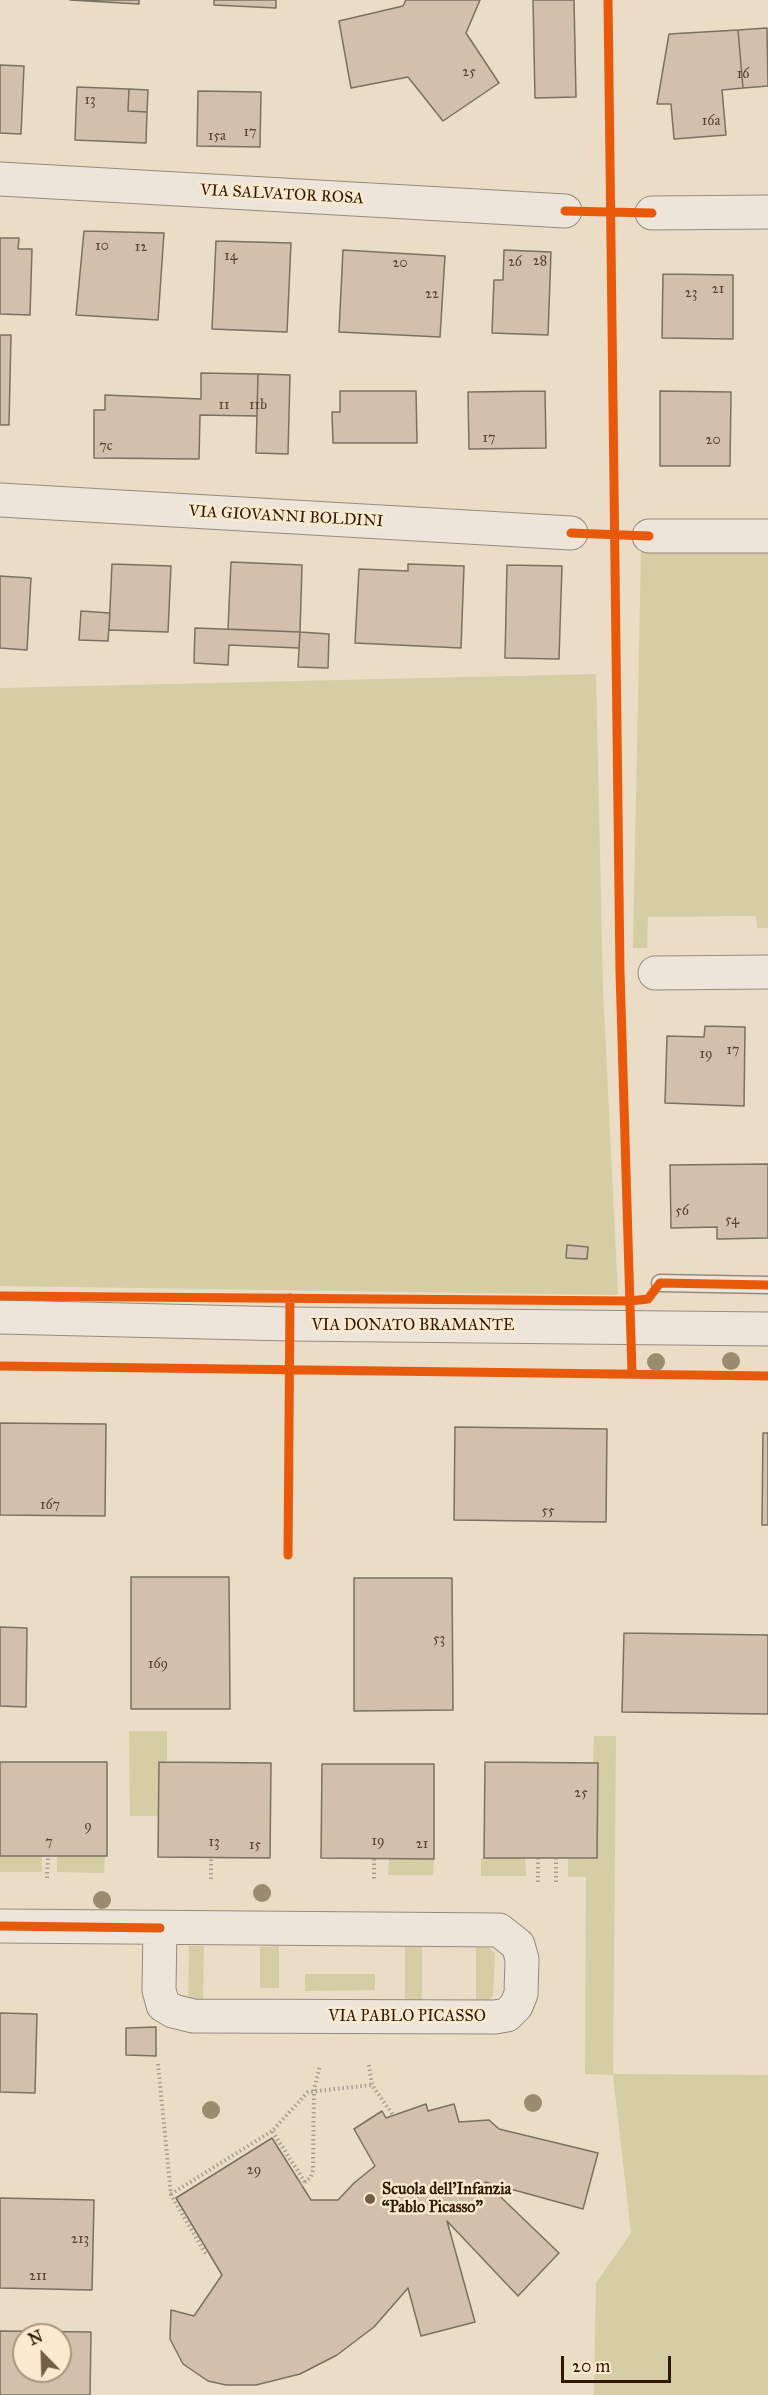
<!DOCTYPE html>
<meta charset="utf-8">
<style>
body{margin:0}
#map{position:relative;width:768px;height:2395px;overflow:hidden;background:#eadcc5;font-family:"IM FELL Great Primer",serif}
canvas{display:block}
.north{position:absolute;left:12px;top:2323px;width:60px;height:60px;box-sizing:border-box;background:#fbead0;border:2px solid #aa967d;border-radius:50%;rotate:337deg;font-size:16px;font-weight:700;line-height:24px;text-align:center;color:#311900}
.north::after{content:'';display:block;margin:auto;width:21px;height:27px;background:#725d45;clip-path:polygon(50% 0,100% 100%,50% 72%,0 100%)}
.scale{position:absolute;left:561px;top:2356px;width:110px;height:27px;box-sizing:border-box;border:3px solid #311900;border-top:0;padding-left:8px;font-size:18px;line-height:21px;white-space:nowrap;color:#311900;-webkit-text-stroke:4px #fbead0;paint-order:stroke}
</style>
<div id="map">
<canvas width="768" height="2395"></canvas>
<div class="north">N</div>
<div class="scale">20 m</div>
</div>
<script>
const g = document.querySelector('canvas').getContext('2d');
g.lineJoin = 'round';
function fill(path, color) { g.fillStyle = color; g.fill(path, 'evenodd'); }
const toPath = rows => new Path2D(rows.map(r => 'M' + r).join(''));
function trace(path, color, width, dash) { g.strokeStyle = color; g.lineWidth = width; g.lineCap = dash ? 'butt' : 'round'; g.setLineDash(dash || []); g.stroke(path); }
function write(font, color, halo, rows, align = 'center') {
  g.font = font + ' "IM FELL Great Primer",serif'; g.lineWidth = 5; g.setLineDash([]); g.textBaseline = 'middle'; g.strokeStyle = halo; g.fillStyle = color; for (const [text, x, y, turn = 0] of rows) {
    g.save(); g.translate(x, y); g.rotate((+turn || 0) * Math.PI / 180); g.textAlign = isNaN(turn) ? turn : align; if (halo) g.strokeText(text, 0, 0); g.fillText(text, 0, 0); g.restore();
  }
}
fill(toPath([
 [641,551,768,551,768,928,757,928,756,916,648,917,647,948,633,948],
 [596,674,603,990,618,1295,0,1286,0,688],
 [129,1731,167,1731,167,1762,160,1762,159,1816,130,1816],
 [594,1736,616,1736,613,2074,768,2075,768,2395,594,2395,596,2283,631,2233,613,2075,585,2074,586,1877,568,1877,568,1859,597,1858,598,1763,593,1763],
 [0,1856,42,1856,42,1872,0,1872],
 [57,1856,105,1856,104,1873,57,1872],
 [481,1858,525,1858,526,1876,481,1876],
 [389,1859,434,1859,433,1875,388,1875],
 [189,1946,204,1946,203,1999,188,1999],
 [279,1946,279,1988,260,1988,260,1947],
 [405,1946,422,1946,422,2001,405,2002],
 [476,1946,488,1947,495,1953,493,1996,489,2000,476,2001],
 [305,1974,375,1974,375,1990,305,1991]
]), '#d5cda4');
const building = toPath([
 [70,0,139,0,139,4,70,0],
 [214,0,276,0,276,8,214,5,214,0],
 [406,0,480,0,466,33,499,83,443,121,408,77,351,88,339,21,403,6,406,0],
 [533,0,574,0,576,97,535,98,533,0],
 [767,28,768,86,743,88,738,30,767,28],
 [738,30,743,88,722,90,726,135,674,139,671,104,657,104,669,34,738,30],
 [0,65,24,66,21,134,0,133,0,65],
 [77,87,129,89,128,111,147,112,146,143,75,140,77,87],
 [129,89,148,90,147,112,128,111,129,89],
 [198,91,261,92,260,147,197,146,198,91],
 [84,231,164,233,158,320,76,315,84,231],
 [0,238,19,238,18,249,32,249,30,315,0,314,0,238],
 [216,241,291,243,287,332,212,329,216,241],
 [343,250,445,256,440,337,339,332,343,250],
 [504,250,551,252,548,335,492,333,494,280,503,280,504,250],
 [663,274,733,275,733,339,662,338,663,274],
 [0,335,11,335,9,425,0,425,0,335],
 [201,373,258,374,257,416,200,415,199,459,94,458,94,410,105,410,105,395,201,399,201,373],
 [258,374,290,375,288,454,256,453,258,374],
 [340,391,416,391,417,443,333,443,332,412,340,412,340,391],
 [545,391,546,448,469,449,468,392,545,391],
 [660,391,731,392,730,466,660,466,660,391],
 [231,562,302,565,300,632,228,629,231,562],
 [112,564,171,566,168,632,109,630,112,564],
 [408,564,464,566,461,648,355,643,359,569,408,571,408,564],
 [507,565,562,566,559,659,505,658,507,565],
 [0,576,31,578,27,650,0,648,0,576],
 [81,611,110,613,108,641,79,640,81,611],
 [195,628,300,632,299,648,229,645,228,665,194,663,195,628],
 [300,632,329,634,328,668,298,667,300,632],
 [705,1026,745,1027,744,1106,665,1103,667,1036,704,1037,705,1026],
 [768,1164,768,1238,717,1239,717,1227,671,1228,670,1165,768,1164],
 [567,1245,588,1247,587,1259,566,1258,567,1245],
 [0,1423,106,1424,105,1516,0,1515,0,1423],
 [455,1427,607,1429,606,1522,454,1520,455,1427],
 [763,1433,768,1433,768,1525,762,1525,763,1433],
 [131,1577,229,1577,230,1709,131,1709,131,1577],
 [354,1578,452,1578,453,1710,354,1711,354,1578],
 [0,1627,27,1628,26,1707,0,1706,0,1627],
 [624,1633,768,1635,768,1714,622,1712,624,1633],
 [0,1762,107,1762,107,1856,0,1856,0,1762],
 [159,1762,271,1763,270,1858,158,1857,159,1762],
 [485,1762,598,1763,597,1858,484,1858,485,1762],
 [322,1764,434,1764,434,1859,321,1858,322,1764],
 [0,2013,37,2014,35,2093,0,2092,0,2013],
 [156,2027,156,2056,126,2055,126,2028,156,2027],
 [426,2104,428,2111,454,2104,459,2122,489,2120,499,2129,598,2153,583,2209,485,2182,559,2253,518,2296,447,2221,475,2322,421,2336,408,2288,374,2327,337,2355,300,2374,256,2385,226,2385,208,2381,183,2364,170,2339,171,2310,194,2316,222,2275,176,2198,272,2138,311,2200,338,2200,354,2183,375,2166,354,2129,382,2111,386,2118,426,2104],
 [0,2198,94,2200,92,2290,0,2288,0,2198],
 [0,2331,91,2332,90,2395,0,2395,0,2331],
 [24,2335,60,2335,60,2371,24,2371,24,2335]
]);
fill(building, '#d2c0ad');
trace(building, '#7b7161', 1.5);
const service = toPath([
 [660,1283,768,1285]
]);
const minor = toPath([
 [0,179,565,211],
 [652,213,768,212],
 [0,500,571,533],
 [649,536,768,536],
 [655,973,768,972],
 [0,1317,289,1324,768,1329],
 [0,1926,499,1930,518,1945,522,1959,521,1994,516,2006,507,2015,495,2017,193,2016,173,2011,163,2005,159,1990,160,1928]
]);
trace(service, '#968b7b', 19);
trace(minor, '#968b7b', 35);
trace(toPath([
 [608,0,614,526],
 [615,549,620,964],
 [620,983,630,1294],
 [374,1859,374,1880],
 [47,1878,48,1856],
 [211,1879,211,1857],
 [538,1882,538,1859],
 [556,1882,556,1859],
 [158,2064,171,2195,207,2256],
 [369,2065,372,2085,393,2115],
 [305,2182,272,2131,308,2092,372,2085],
 [301,2185,311,2177,313,2170,314,2090,320,2065],
 [171,2194,272,2131]
]), '#a79f95', 4, [1.5, 3]);
trace(service, '#ede5da', 16);
trace(minor, '#ede5da', 33);
trace(toPath([
 [608,0,620,972,632,1373],
 [565,211,652,213],
 [571,533,649,536],
 [0,1296,630,1301,648,1299,660,1283,768,1285],
 [0,1366,768,1376],
 [288,1555,290,1298],
 [0,1926,160,1928]
]), '#e8590c', 9);
g.fillStyle = '#9c8c6f';
for (const [x, y] of [
 [731,1361],
 [656,1362],
 [262,1893],
 [102,1900],
 [533,2103],
 [211,2110]
]) { g.beginPath(); g.arc(x, y, 9, 0, 2 * Math.PI); g.fill(); }
for (const [x, y, r, color] of [
 [370,2199,6,"#725d45"]
]) { const dot = new Path2D(); dot.arc(x, y, r, 0, 2 * Math.PI); g.fillStyle = color; g.fill(dot); trace(dot, '#fbead0', 2); }
write('14px', '#59432b', null, [
 ["25",469,73],
 ["16",743,75],
 ["13",90,101],
 ["16a",711,122],
 ["17",250,133],
 ["15a",217,137],
 ["10",102,247],
 ["12",141,248],
 ["14",231,257],
 ["28",540,262],
 ["26",515,263],
 ["20",400,264],
 ["21",718,290],
 ["23",691,294],
 ["22",432,295],
 ["11",224,406],
 ["11b",258,406],
 ["17",489,439],
 ["20",713,441],
 ["7c",106,447],
 ["17",733,1051],
 ["19",706,1055],
 ["56",682,1212],
 ["54",732,1221],
 ["167",50,1506],
 ["55",548,1512],
 ["53",439,1640],
 ["169",158,1665],
 ["25",581,1794],
 ["9",88,1827],
 ["19",378,1842],
 ["7",49,1843],
 ["13",214,1843],
 ["21",422,1845],
 ["15",255,1846],
 ["29",254,2171],
 ["213",80,2240],
 ["211",38,2277]
]);
write('16px', '#311900', '#fbead0', [
 ["VIA SALVATOR ROSA",282,195,3],
 ["VIA GIOVANNI BOLDINI",286,517,3],
 ["VIA DONATO BRAMANTE",413,1326],
 ["VIA PABLO PICASSO",407,2017]
]);
write('bold 16px', '#311900', '#fbead0', [
 ["Scuola dell’Infanzia",382,2190],
 ["“Pablo Picasso”",382,2208]
], 'left');
</script>
